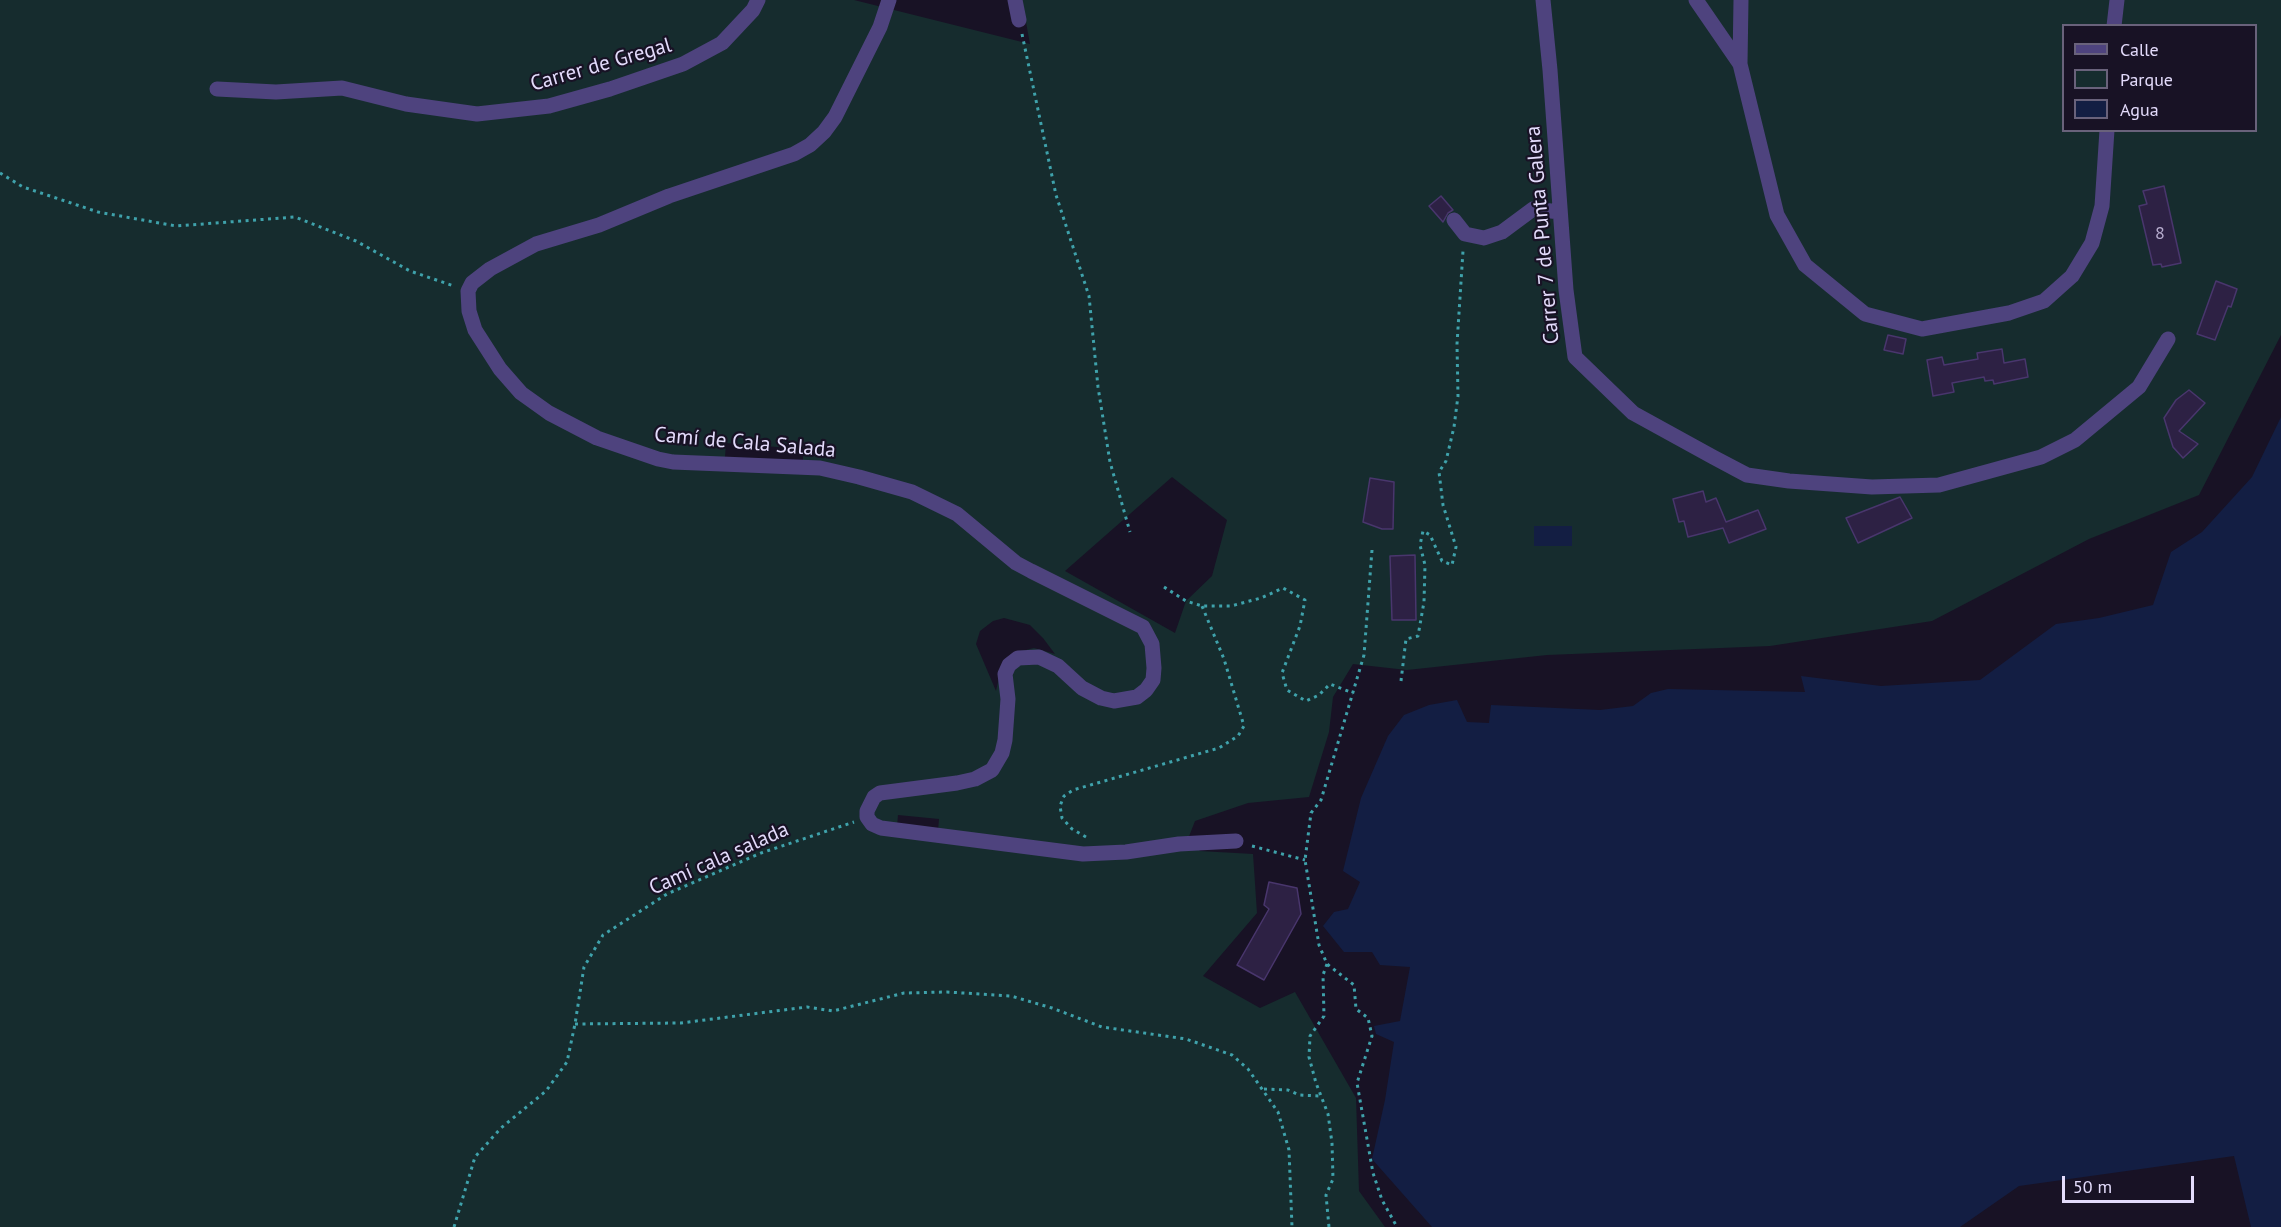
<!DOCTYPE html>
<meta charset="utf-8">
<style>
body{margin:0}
#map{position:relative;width:2281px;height:1227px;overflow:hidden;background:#181225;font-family:"PT Sans",sans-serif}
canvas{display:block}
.legend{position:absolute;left:2062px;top:24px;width:195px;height:108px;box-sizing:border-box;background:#181225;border:2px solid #69627b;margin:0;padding:8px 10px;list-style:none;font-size:18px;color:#e3dbfb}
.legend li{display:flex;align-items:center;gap:12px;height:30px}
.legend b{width:30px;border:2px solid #69627b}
.scale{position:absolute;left:2062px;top:1176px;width:132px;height:27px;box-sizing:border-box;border:3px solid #e3dbfb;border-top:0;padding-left:8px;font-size:18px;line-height:21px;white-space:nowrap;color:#e3dbfb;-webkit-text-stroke:4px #181225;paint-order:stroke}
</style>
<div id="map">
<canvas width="2281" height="1227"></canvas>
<ul class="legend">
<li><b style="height:8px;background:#4e437e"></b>Calle</li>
<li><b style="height:16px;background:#162c2e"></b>Parque</li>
<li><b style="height:16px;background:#131e43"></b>Agua</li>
</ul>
<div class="scale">50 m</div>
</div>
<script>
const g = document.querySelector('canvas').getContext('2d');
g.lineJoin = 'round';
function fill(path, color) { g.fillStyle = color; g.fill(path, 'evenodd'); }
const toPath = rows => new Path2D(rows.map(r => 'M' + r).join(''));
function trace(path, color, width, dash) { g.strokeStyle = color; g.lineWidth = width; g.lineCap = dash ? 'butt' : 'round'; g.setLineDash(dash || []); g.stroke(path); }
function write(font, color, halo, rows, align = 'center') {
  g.font = font + ' "PT Sans",sans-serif'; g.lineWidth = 4.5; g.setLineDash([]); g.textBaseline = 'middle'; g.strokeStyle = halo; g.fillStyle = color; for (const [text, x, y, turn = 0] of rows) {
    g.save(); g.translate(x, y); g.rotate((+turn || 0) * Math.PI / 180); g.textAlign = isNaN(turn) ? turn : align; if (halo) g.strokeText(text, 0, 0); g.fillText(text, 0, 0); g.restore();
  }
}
fill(toPath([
 [0,0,854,0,1030,44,1022,0,2281,0,2281,335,2199,495,2089,539,1932,621,1770,646,1547,655,1407,670,1353,664,1333,697,1329,732,1309,797,1248,803,1195,821,1188,839,1200,851,1253,854,1257,913,1203,976,1260,1008,1295,992,1356,1098,1359,1191,1385,1227,0,1227],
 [2064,26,2256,26,2256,130,2064,130],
 [726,443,803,449,803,462,725,457],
 [1172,477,1227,520,1212,576,1186,601,1175,633,1065,571],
 [1004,618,1030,625,1043,638,1055,654,1034,648,1014,653,1001,669,996,691,976,644,980,631,993,621],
 [898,815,939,819,938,831,897,826]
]), '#162c2e');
fill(toPath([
 [2281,417,2281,1227,2251,1227,2234,1156,2019,1186,1960,1227,1432,1227,1372,1159,1385,1100,1394,1042,1376,1034,1374,1026,1400,1021,1410,967,1380,965,1372,952,1344,952,1323,926,1334,912,1348,909,1360,882,1343,871,1361,798,1388,736,1404,715,1429,705,1457,700,1467,722,1489,723,1491,705,1600,710,1633,706,1651,693,1668,689,1805,692,1801,676,1881,686,1980,680,2056,624,2099,618,2153,605,2171,552,2202,532,2252,477],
 [1534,526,1572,526,1572,546,1534,546]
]), '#131e43');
const building = toPath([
 [2164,186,2181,263,2162,267,2161,264,2153,265,2139,206,2147,204,2143,191,2164,186],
 [1441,196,1453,210,1448,213,1443,222,1429,206,1441,196],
 [2216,281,2237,289,2231,307,2228,306,2215,340,2197,334,2216,281],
 [1888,335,1906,339,1903,354,1884,350,1888,335],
 [2002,349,2004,363,2025,359,2028,377,1994,384,1993,380,1985,381,1984,377,1952,383,1954,392,1933,396,1927,360,1942,357,1944,365,1978,359,1977,353,2002,349],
 [2189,390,2205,403,2179,431,2198,444,2183,458,2173,447,2164,418,2176,400,2189,390],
 [1370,478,1394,482,1393,529,1382,529,1363,522,1370,478],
 [1703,491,1706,502,1716,498,1726,522,1758,510,1766,529,1729,543,1723,528,1688,537,1684,521,1679,522,1673,499,1703,491],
 [1900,497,1912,518,1858,543,1846,518,1900,497],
 [1415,555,1416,620,1392,620,1390,556,1415,555],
 [1269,882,1297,888,1301,914,1264,980,1237,965,1269,909,1264,905,1269,882]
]);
fill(building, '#2d2144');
trace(building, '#49366d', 1.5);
trace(toPath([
 [1022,34,1056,195,1089,296,1098,387,1110,462,1130,532],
 [0,173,23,187,98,212,176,226,295,217,356,241,410,271,454,286],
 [1372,550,1364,655,1321,800,1311,813,1305,860,1319,945,1327,964,1354,985,1356,1009,1368,1018,1372,1036,1357,1083,1373,1173,1382,1200,1397,1227],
 [1164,587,1186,601,1202,606,1231,606,1261,598,1283,588,1305,600,1300,626,1282,673,1287,690,1306,701,1319,695,1330,684,1353,693],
 [1401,681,1406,639,1418,636,1424,602,1425,565,1420,545,1423,531,1430,535,1442,561,1452,565,1456,547,1443,505,1439,472,1446,461,1454,427,1458,396,1457,344,1463,251],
 [1086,837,1072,829,1062,818,1060,806,1064,796,1073,790,1219,748,1238,736,1244,726,1224,659,1202,606],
 [1252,846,1305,860],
 [1327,964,1323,975,1324,1016,1310,1036,1309,1057,1316,1083,1328,1114,1332,1143,1333,1179,1326,1195,1329,1227],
 [575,1024,681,1023,807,1007,833,1011,904,993,947,992,1011,996,1052,1008,1102,1027,1186,1039,1232,1055,1248,1069,1278,1112,1289,1150,1292,1227],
 [1264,1089,1288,1090,1299,1095,1321,1096],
 [454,1227,475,1157,501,1128,546,1091,567,1062,575,1024,584,967,603,935,667,894,761,853,854,822]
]), '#3fa2ab', 3, [3, 4.5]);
trace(toPath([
 [889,0,880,27,835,117,824,132,810,145,794,154,669,196,599,225,536,244,490,269,472,283,468,291,469,311,475,330,500,369,521,393,549,413,597,438,658,459,673,462,820,468,859,477,912,492,957,514,1016,563,1031,571,1143,627,1152,644,1154,668,1153,680,1146,690,1137,697,1114,701,1101,698,1082,688,1058,666,1039,657,1018,658,1009,665,1005,674,1008,699,1005,740,1002,753,992,770,975,779,957,783,880,793,874,797,867,811,867,817,872,824,881,828,1083,854,1126,852,1179,844,1236,841],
 [1015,0,1019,20],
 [1543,0,1550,70,1566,290,1575,357,1633,413,1713,457,1747,475,1789,481,1872,487,1939,485,2041,457,2075,440,2139,387,2168,339],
 [1696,0,1740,64],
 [1741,0,1740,64,1777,215,1805,265,1865,314,1922,329,2009,313,2044,301,2072,276,2092,243,2102,206,2107,130],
 [2114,26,2117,0],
 [217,89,276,92,342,88,406,104,477,114,549,106,610,89,683,64,722,43,753,10,758,0],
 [1454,220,1465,234,1484,238,1502,232,1533,209,1560,212]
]), '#4e437e', 15);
write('18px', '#b6accd', null, [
 ["8",2160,234]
]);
write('21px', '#e3dbfb', '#181225', [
 ["Carrer de Gregal",601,65,-16],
 ["Carrer 7 de Punta Galera",1543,235,-95],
 ["Camí de Cala Salada",745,443,5],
 ["Camí cala salada",719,859,-24]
]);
</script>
